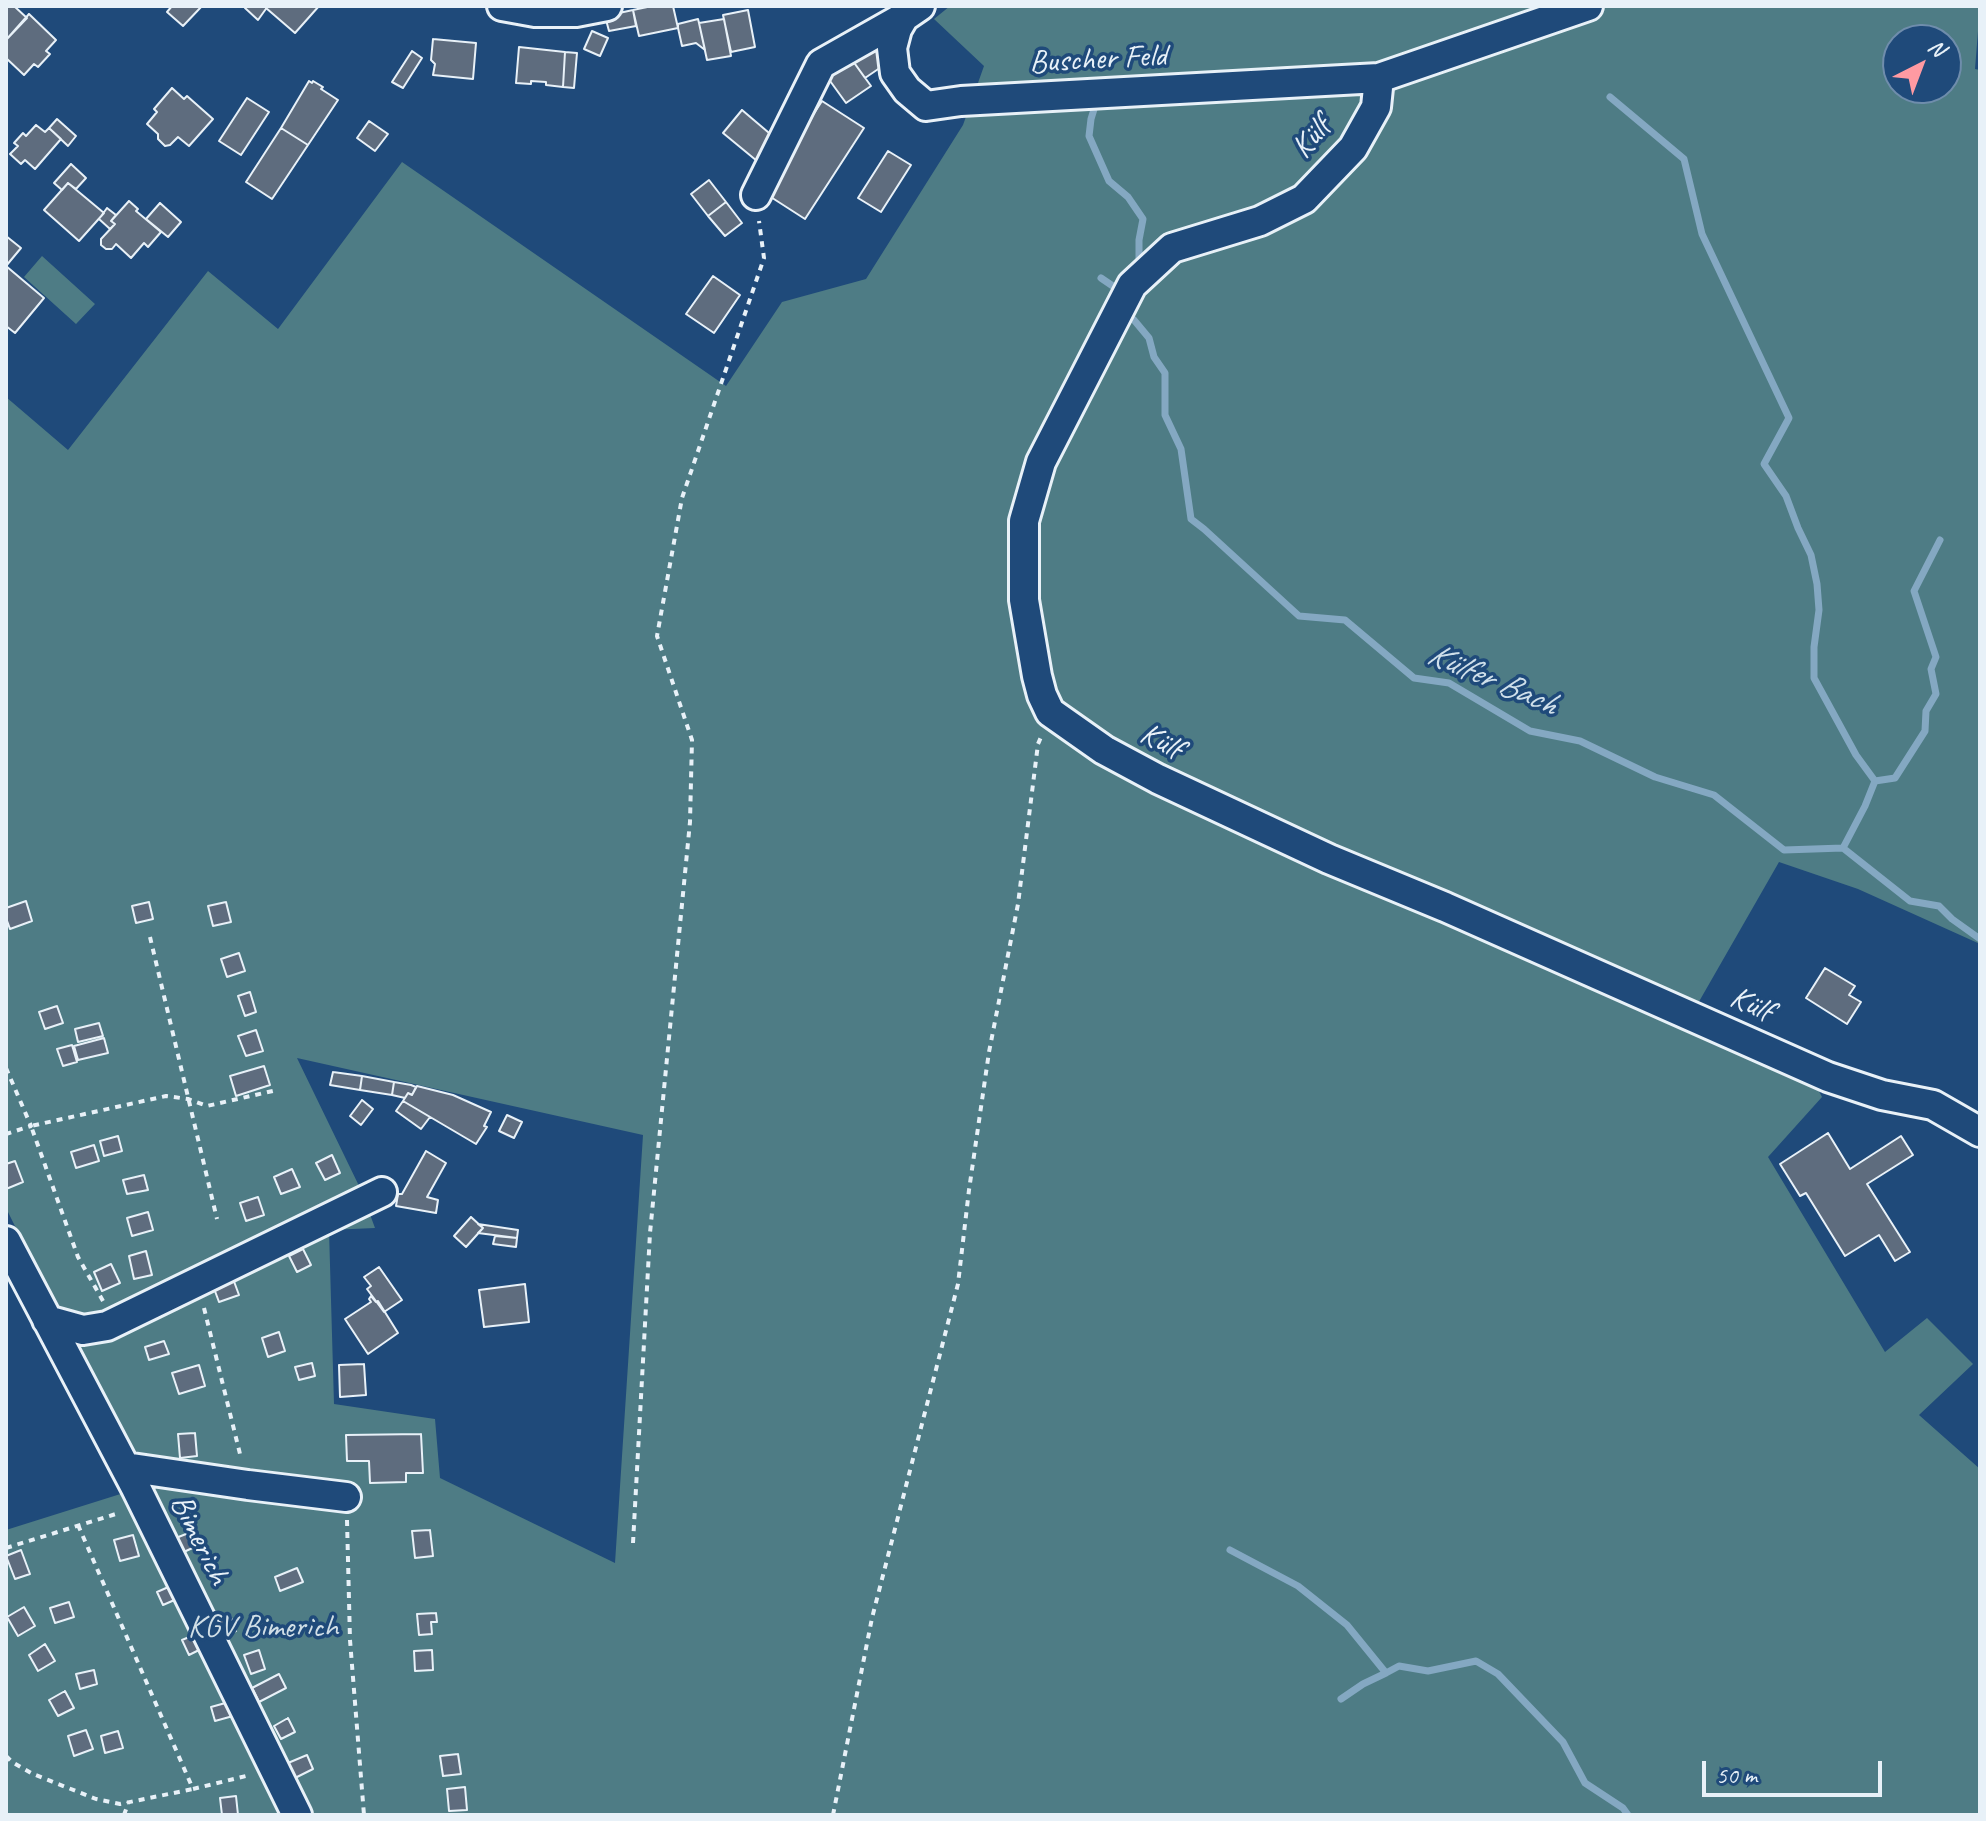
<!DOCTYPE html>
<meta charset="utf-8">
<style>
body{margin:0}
#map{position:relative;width:1986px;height:1821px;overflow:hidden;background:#1f4a7a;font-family:Caveat,sans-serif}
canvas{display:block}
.frame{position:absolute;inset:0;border:8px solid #e8f1f8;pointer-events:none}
.north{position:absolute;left:1882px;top:24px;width:80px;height:80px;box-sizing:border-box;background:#1f4a7a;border:2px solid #6f8dac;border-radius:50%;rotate:42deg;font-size:22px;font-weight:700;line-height:32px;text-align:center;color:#e8f1f8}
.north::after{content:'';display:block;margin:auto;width:28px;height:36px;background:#ff9aa2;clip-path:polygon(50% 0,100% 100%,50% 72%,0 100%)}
.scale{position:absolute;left:1702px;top:1761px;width:180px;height:36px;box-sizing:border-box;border:4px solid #e8f1f8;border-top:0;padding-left:10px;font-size:24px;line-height:28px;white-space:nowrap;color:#e8f1f8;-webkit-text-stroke:6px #1f4a7a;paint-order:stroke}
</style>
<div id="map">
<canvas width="1986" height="1821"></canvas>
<div class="frame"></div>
<div class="north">N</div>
<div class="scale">50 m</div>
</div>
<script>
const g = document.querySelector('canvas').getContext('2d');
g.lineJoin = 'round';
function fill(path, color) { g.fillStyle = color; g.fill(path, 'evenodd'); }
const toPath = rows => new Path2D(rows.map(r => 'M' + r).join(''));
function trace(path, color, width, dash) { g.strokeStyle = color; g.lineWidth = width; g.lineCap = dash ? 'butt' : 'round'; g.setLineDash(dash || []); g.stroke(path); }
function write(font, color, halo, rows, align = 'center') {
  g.font = font + ' Caveat,sans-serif'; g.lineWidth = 7; g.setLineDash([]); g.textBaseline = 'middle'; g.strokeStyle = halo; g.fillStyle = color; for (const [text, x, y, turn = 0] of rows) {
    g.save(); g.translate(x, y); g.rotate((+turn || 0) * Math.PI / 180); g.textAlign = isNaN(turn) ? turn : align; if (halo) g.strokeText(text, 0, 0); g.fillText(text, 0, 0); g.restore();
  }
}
fill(toPath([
 [950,6,1980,6,1975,69,1980,70,1980,944,1858,889,1779,862,1685,1026,1813,1080,1822,1097,1768,1157,1885,1352,1927,1318,1973,1364,1919,1415,1980,1469,1980,1815,6,1815,6,1530,130,1491,138,1462,62,1321,6,1208,6,397,68,450,208,271,278,329,402,162,726,386,782,302,866,279,963,125,984,66,934,19],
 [1898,40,1946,40,1946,88,1898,88],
 [297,1058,643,1135,615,1563,440,1478,435,1419,334,1404,329,1230,375,1228,361,1190],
 [42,256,95,304,76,324,24,277]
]), '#4e7c85');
trace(toPath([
 [1610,97,1684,159,1702,234,1789,418,1764,464,1786,496,1798,528,1811,555,1817,584,1819,610,1814,647,1814,678,1856,755,1875,781,1865,806,1843,848],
 [1095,106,1091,119,1089,136,1109,181,1128,197,1143,219,1139,240,1139,260,1137,265],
 [1101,278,1123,293],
 [1134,320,1149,338,1154,357,1165,373,1165,415,1181,449,1191,519,1204,529,1299,616,1345,620,1414,678,1449,683,1530,731,1580,741,1655,777,1714,795,1784,850,1843,848,1910,901,1939,906,1952,919,1980,939],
 [1875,781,1895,778,1925,731,1926,711,1936,694,1931,669,1936,657,1914,591,1940,540],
 [1230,1550,1298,1586,1347,1625,1386,1673,1399,1666,1428,1671,1476,1661,1498,1674,1563,1742,1585,1783,1623,1808,1628,1815],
 [1341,1699,1363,1684,1386,1673]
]), '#84a8c2', 7);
const building = toPath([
 [6,6,14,6,27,18,6,40,6,6],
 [172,6,202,6,183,26,167,12,172,6],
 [246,6,268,6,258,20,245,8,246,6],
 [268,6,319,6,295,33,266,8,268,6],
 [652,6,673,6,678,28,639,36,633,10,652,6],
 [633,10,636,26,609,31,605,16,633,10],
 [748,10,755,47,731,52,723,15,748,10],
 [29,14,56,40,46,51,50,54,38,67,34,64,24,75,6,58,6,40,29,14],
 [698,19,699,23,705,50,696,43,682,46,678,28,678,24,698,19],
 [724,19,731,56,707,60,699,23,724,19],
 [592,31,608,38,600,56,584,49,592,31],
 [433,39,476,43,473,79,433,75,435,64,431,60,433,39],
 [875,39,890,61,865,78,850,57,875,39],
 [519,47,565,52,563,87,546,85,546,82,531,81,531,84,516,83,519,47],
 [412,51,422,58,403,88,392,82,412,51],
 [565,52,577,53,574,88,563,87,565,52],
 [850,57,871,86,846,103,825,74,850,57],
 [309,81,312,83,313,81,323,87,321,89,338,100,308,145,281,128,309,81],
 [172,88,184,99,187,96,213,119,189,146,178,137,170,145,165,146,158,139,158,134,147,124,157,112,154,109,172,88],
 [247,98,269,112,241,155,219,141,247,98],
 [822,101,864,128,805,219,763,192,822,101],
 [742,110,775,138,757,161,723,133,742,110],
 [57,119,76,136,68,146,49,128,57,119],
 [369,121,388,134,375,151,357,138,369,121],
 [36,125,45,132,49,128,61,139,35,169,25,160,21,164,10,154,18,146,14,143,23,133,26,136,36,125],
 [281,128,308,145,272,199,246,182,281,128],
 [888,151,911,165,881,212,858,198,888,151],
 [71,164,86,178,76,189,68,183,62,190,54,183,71,164],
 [709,180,726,202,708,216,691,194,709,180],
 [68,183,104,213,79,241,44,210,68,183],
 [129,201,138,209,136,211,161,232,148,247,144,243,131,258,116,244,112,249,106,249,101,245,101,239,115,224,111,221,129,201],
 [726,202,742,223,725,236,708,216,726,202],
 [160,203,181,222,168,237,146,219,160,203],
 [107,208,116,215,111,221,115,224,110,229,99,219,107,208],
 [6,236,21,248,6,266,6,236],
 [6,266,44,298,15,333,6,326,6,266],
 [713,276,740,295,714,333,686,314,713,276],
 [26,901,32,921,10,929,6,918,6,908,26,901],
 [149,902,153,919,136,923,132,906,149,902],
 [226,902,231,922,213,926,208,906,226,902],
 [239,953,245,971,227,977,221,959,239,953],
 [1825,968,1855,986,1849,995,1861,1002,1847,1024,1806,998,1825,968],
 [250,992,256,1012,245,1016,238,996,250,992],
 [57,1006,63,1023,45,1029,39,1012,57,1006],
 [99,1023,103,1036,78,1042,75,1029,99,1023],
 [256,1030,263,1051,246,1056,238,1036,256,1030],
 [104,1038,108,1053,78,1060,74,1046,104,1038],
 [72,1045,77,1062,63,1066,57,1049,72,1045],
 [264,1066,270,1085,236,1096,230,1076,264,1066],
 [333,1072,362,1076,360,1090,330,1085,333,1072],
 [362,1076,394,1082,392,1095,360,1090,362,1076],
 [394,1082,411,1085,416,1087,412,1095,408,1093,405,1098,392,1095,394,1082],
 [417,1086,453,1095,491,1112,484,1126,487,1127,476,1144,403,1101,408,1093,412,1095,417,1086],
 [362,1100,373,1109,361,1125,350,1116,362,1100],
 [403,1101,430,1117,421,1129,396,1111,403,1101],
 [507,1115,522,1122,514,1138,499,1131,507,1115],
 [1828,1133,1850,1169,1901,1136,1913,1155,1867,1184,1910,1252,1895,1261,1879,1235,1845,1256,1806,1193,1800,1196,1780,1164,1828,1133],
 [118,1136,122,1151,104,1156,100,1141,118,1136],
 [94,1145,99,1161,76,1168,71,1152,94,1145],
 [426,1151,446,1163,427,1197,438,1200,436,1213,396,1206,398,1194,402,1194,426,1151],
 [332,1155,340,1173,325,1180,316,1163,332,1155],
 [15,1161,23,1182,6,1189,6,1164,15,1161],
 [292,1169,300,1187,281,1194,274,1177,292,1169],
 [144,1175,148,1190,127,1194,123,1180,144,1175],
 [258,1197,264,1215,246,1221,240,1203,258,1197],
 [148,1212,153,1230,132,1236,127,1218,148,1212],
 [471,1217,483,1228,466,1247,454,1236,471,1217],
 [478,1224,518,1230,517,1238,478,1233,483,1228,478,1224],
 [495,1236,517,1238,516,1247,493,1244,495,1236],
 [303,1249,311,1265,297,1272,289,1256,303,1249],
 [146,1251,152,1275,134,1279,129,1256,146,1251],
 [111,1264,120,1283,102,1291,94,1272,111,1264],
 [379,1267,402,1300,384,1312,367,1289,371,1286,364,1277,379,1267],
 [232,1276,239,1295,219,1302,212,1283,232,1276],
 [525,1284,529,1322,484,1327,479,1290,525,1284],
 [371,1296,376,1302,378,1301,398,1333,368,1354,345,1319,371,1302,369,1299,371,1296],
 [279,1332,285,1351,268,1357,262,1338,279,1332],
 [164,1341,169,1354,149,1360,145,1347,164,1341],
 [312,1363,315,1376,299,1380,295,1367,312,1363],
 [364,1364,366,1395,340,1397,339,1365,364,1364],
 [199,1365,205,1386,179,1394,172,1373,199,1365],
 [195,1433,197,1456,180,1458,178,1434,195,1433],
 [421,1434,423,1473,406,1473,406,1482,370,1483,369,1461,347,1461,346,1435,421,1434],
 [430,1530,433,1556,415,1558,412,1531,430,1530],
 [191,1532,197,1546,177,1555,171,1540,191,1532],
 [133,1535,139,1556,120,1561,114,1540,133,1535],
 [21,1550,30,1574,15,1579,6,1556,21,1550],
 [297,1568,303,1582,280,1591,275,1577,297,1568],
 [173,1585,179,1598,163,1605,157,1592,173,1585],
 [69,1602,74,1617,55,1623,50,1608,69,1602],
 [24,1607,35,1626,18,1636,7,1617,24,1607],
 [436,1613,437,1622,431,1622,432,1634,419,1635,417,1614,436,1613],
 [230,1615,236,1631,223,1636,218,1620,230,1615],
 [194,1635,201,1649,189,1655,182,1640,194,1635],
 [45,1644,55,1661,38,1671,29,1655,45,1644],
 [259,1650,265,1669,251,1674,244,1655,259,1650],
 [432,1650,433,1670,415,1671,414,1651,432,1650],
 [94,1670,97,1684,80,1689,76,1674,94,1670],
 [279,1674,286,1688,259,1702,252,1688,279,1674],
 [65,1691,74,1708,58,1716,49,1700,65,1691],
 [229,1702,233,1716,215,1721,211,1707,229,1702],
 [288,1718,295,1732,281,1739,274,1726,288,1718],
 [86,1730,93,1749,74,1756,68,1736,86,1730],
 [118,1731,123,1748,105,1753,101,1736,118,1731],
 [458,1754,461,1774,443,1776,440,1756,458,1754],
 [307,1755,313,1769,295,1778,288,1763,307,1755],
 [465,1787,467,1810,449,1811,447,1789,465,1787],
 [236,1796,238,1815,222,1815,220,1798,236,1796]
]);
fill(building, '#5e6c7e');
trace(building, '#e8f1f8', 2);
const minor = toPath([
 [502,6,535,12,576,12,607,6],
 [920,6,904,17,897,29,892,48,895,73,907,90,926,106,961,101,1379,78,1588,6],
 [1379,78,1376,107,1353,148,1304,199,1260,221,1172,248,1132,285,1041,462,1024,521,1024,600,1037,676,1042,695,1050,712,1104,750,1158,779,1329,859,1445,907,1828,1077,1882,1095,1933,1105,1980,1132],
 [756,195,821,64,904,17],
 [6,1241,136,1488,297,1815],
 [47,1320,83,1330,107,1326,382,1192],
 [125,1467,248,1485,346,1497]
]);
trace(minor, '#e8f1f8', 34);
trace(toPath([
 [150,937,217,1219],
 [6,1068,31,1126,6,1134],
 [103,1301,78,1257,31,1126,166,1096,188,1099,207,1106,277,1090],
 [204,1308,241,1458],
 [347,1520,350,1640,364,1815],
 [78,1525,193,1789,250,1775],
 [633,1543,650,1233,690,822,692,740,657,636,682,498,764,258,759,221],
 [6,1548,119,1513],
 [6,1756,12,1762,33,1774,96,1799,120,1804,193,1789],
 [124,1815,129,1801],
 [833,1815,872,1618,958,1284,969,1190,989,1052,1018,904,1038,744,1041,737]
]), '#e8f1f8', 4, [6, 6]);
trace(minor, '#1f4a7a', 28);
write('32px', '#e8f1f8', '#1f4a7a', [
 ["Buscher Feld",1098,60,-3],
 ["Külf",1312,138,-50],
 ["Külf",1161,742,27],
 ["Külf",1751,1005,24],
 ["Bimerich",199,1540,64]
]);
write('32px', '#d1dfe7', '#1f4a7a', [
 ["KGV Bimerich",263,1628]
]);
write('italic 34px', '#cfdfea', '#1f4a7a', [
 ["Külfer Bach",1492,680,23]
]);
</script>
